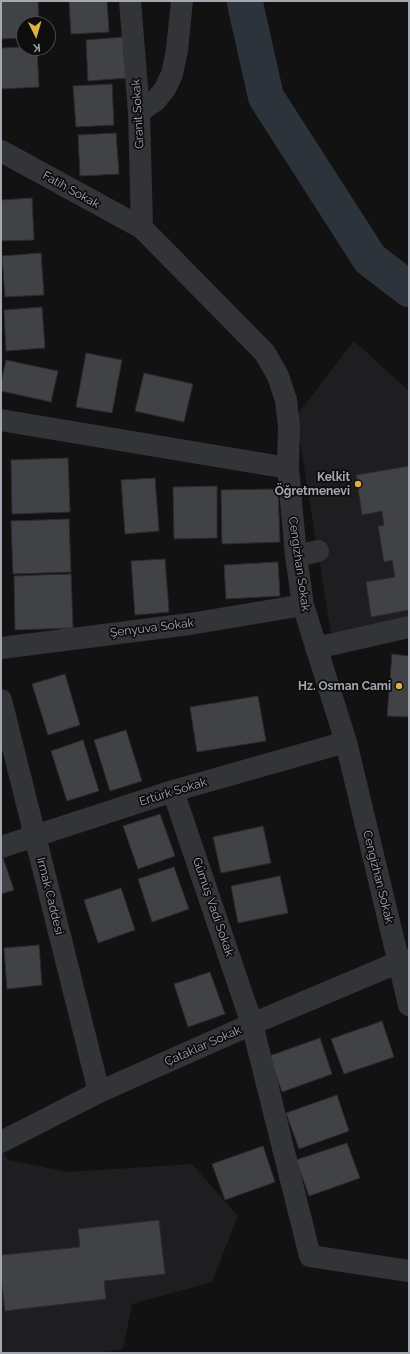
<!DOCTYPE html>
<meta charset="utf-8">
<style>
body{margin:0}
#map{position:relative;width:410px;height:1354px;overflow:hidden;background:#121213;font-family:Raleway,sans-serif}
canvas{display:block}
.frame{position:absolute;inset:0;border:2px solid #a4a8b2;pointer-events:none}
.north{position:absolute;left:16px;top:16px;width:40px;height:40px;box-sizing:border-box;background:#0d0d0e;border:1px solid #494b50;border-radius:50%;rotate:175deg;font-size:11px;font-weight:700;line-height:16px;text-align:center;color:#a4a8b2}
.north::after{content:'';display:block;margin:auto;width:14px;height:18px;background:#deb13e;clip-path:polygon(50% 0,100% 100%,50% 72%,0 100%)}
</style>
<div id="map">
<canvas width="410" height="1354"></canvas>
<div class="frame"></div>
<div class="north">K</div>
</div>
<script>
const g = document.querySelector('canvas').getContext('2d');
g.lineJoin = 'round';
function fill(path, color) { g.fillStyle = color; g.fill(path, 'evenodd'); }
const toPath = rows => new Path2D(rows.map(r => 'M' + r).join(''));
function trace(path, color, width, dash) { g.strokeStyle = color; g.lineWidth = width; g.lineCap = dash ? 'butt' : 'round'; g.setLineDash(dash || []); g.stroke(path); }
function write(font, color, halo, rows, align = 'center') {
  g.font = font + ' Raleway,sans-serif'; g.lineWidth = 3.5; g.setLineDash([]); g.textBaseline = 'middle'; g.strokeStyle = halo; g.fillStyle = color; for (const [text, x, y, turn = 0] of rows) {
    g.save(); g.translate(x, y); g.rotate((+turn || 0) * Math.PI / 180); g.textAlign = isNaN(turn) ? turn : align; if (halo) g.strokeText(text, 0, 0); g.fillText(text, 0, 0); g.restore();
  }
}
fill(toPath([
 [354,341,409,391,409,618,331,634,296,416],
 [1,1151,3,1151,8,1160,68,1172,192,1164,238,1216,212,1282,132,1304,123,1349,96,1353,1,1353]
]), '#1e1e20');
trace(toPath([
 [245,1,245,3,266,97,370,259,409,289]
]), '#2c333a', 36);
const building = toPath([
 [1,1,38,1,39,24,24,24,24,38,1,39,1,1],
 [69,1,107,1,109,32,71,34,69,1],
 [124,37,127,78,88,81,86,40,124,37],
 [24,47,24,48,37,48,39,87,1,89,1,48,24,47],
 [112,84,114,125,76,127,73,86,112,84],
 [116,133,119,174,80,176,78,135,116,133],
 [32,198,34,240,1,241,1,200,32,198],
 [41,253,44,295,5,297,2,256,41,253],
 [42,307,45,348,6,351,4,310,42,307],
 [86,353,122,360,112,413,76,407,86,353],
 [6,360,58,371,51,402,1,391,1,383,6,360],
 [144,373,193,384,184,422,135,411,144,373],
 [68,458,70,512,12,514,11,460,68,458],
 [409,466,409,610,371,617,366,582,395,577,392,560,384,562,378,526,384,525,382,511,362,515,356,475,409,466],
 [155,478,159,531,125,534,121,480,155,478],
 [217,486,217,538,174,539,173,487,217,486],
 [278,489,280,542,222,544,221,490,278,489],
 [69,519,71,572,13,574,11,521,69,519],
 [165,559,169,612,135,615,131,561,165,559],
 [278,562,280,596,226,599,224,565,278,562],
 [71,574,73,628,15,630,14,576,71,574],
 [392,654,409,656,409,717,387,716,392,654],
 [65,674,80,725,48,735,32,684,65,674],
 [258,696,266,741,197,752,190,707,258,696],
 [126,730,142,781,110,791,94,740,126,730],
 [83,740,99,791,67,801,51,751,83,740],
 [160,814,175,856,138,869,123,826,160,814],
 [263,826,271,863,221,873,213,837,263,826],
 [1,858,3,858,14,890,1,894,1,858],
 [174,867,189,909,152,922,138,879,174,867],
 [280,876,288,913,238,923,231,886,280,876],
 [121,888,135,930,98,943,84,900,121,888],
 [39,945,42,985,7,989,4,948,39,945],
 [210,972,225,1014,188,1027,174,984,210,972],
 [382,1021,394,1057,344,1074,331,1039,382,1021],
 [320,1038,332,1074,282,1092,269,1056,320,1038],
 [337,1095,349,1131,299,1149,286,1113,337,1095],
 [347,1143,360,1178,309,1196,296,1160,347,1143],
 [263,1146,275,1182,225,1200,212,1164,263,1146],
 [159,1220,165,1274,104,1281,106,1299,5,1311,1,1277,1,1255,80,1247,78,1229,159,1220]
]);
fill(building, '#414246');
trace(building, '#2c2c2f', 1);
trace(toPath([
 [130,1,139,112,142,228],
 [139,112,155,101,165,89,172,74,177,50,182,1],
 [1,151,142,228,265,353,278,376,286,400,289,427,288,468],
 [1,420,288,468,296,556,303,605,346,742,409,1005],
 [296,556,318,551],
 [1,648,190,624,303,605],
 [316,648,409,627],
 [1,700,99,1092],
 [173,791,252,1024,310,1256,409,1271],
 [1,847,173,791,346,742],
 [1,1142,99,1092,252,1024,399,962,409,960]
]), '#333437', 22);
for (const [x, y, r, color] of [
 [358,484,4,"#deb13e"],
 [399,686,4,"#deb13e"]
]) { const dot = new Path2D(); dot.arc(x, y, r, 0, 2 * Math.PI); g.fillStyle = color; g.fill(dot); trace(dot, '#0d0d0e', 1.5); }
write('12px', '#a4a8b2', '#0d0d0e', [
 ["Granit Sokak",138,114,-93],
 ["Fatih Sokak",71,190,29],
 ["Cengizhan Sokak",299,564,82],
 ["Şenyuva Sokak",152,628,-7],
 ["Ertürk Sokak",173,792,-17],
 ["Cengizhan Sokak",378,877,76],
 ["Irmak Caddesi",50,896,76],
 ["Gümüş Vadi Sokak",213,907,71],
 ["Çataklar Sokak",203,1046,-24]
]);
write('bold 12px', '#a4a8b2', '#0d0d0e', [
 ["Kelkit",350,477],
 ["Öğretmenevi",350,491],
 ["Hz. Osman Cami",391,686]
], 'right');
</script>
